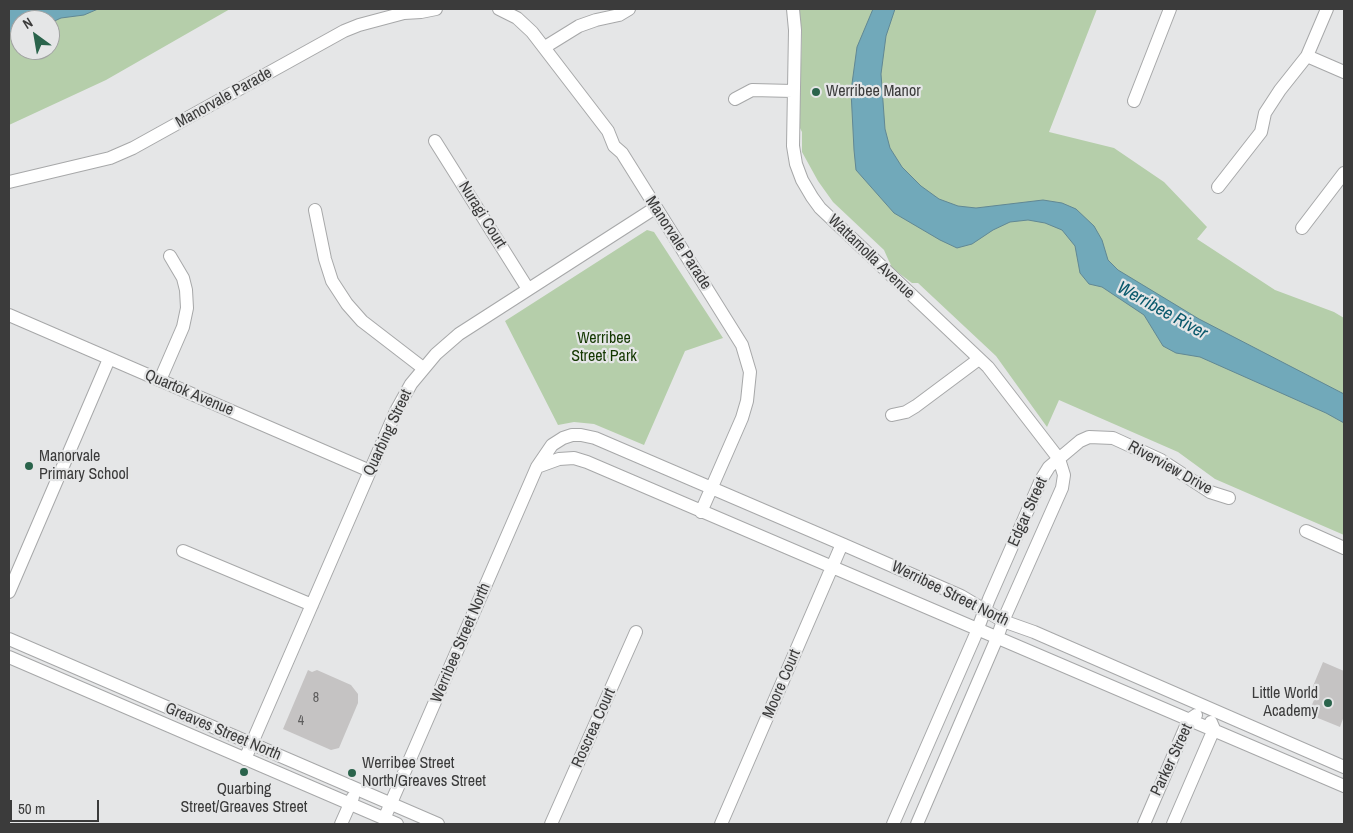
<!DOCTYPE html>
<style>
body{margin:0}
#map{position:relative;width:1353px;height:833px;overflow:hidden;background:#e5e6e7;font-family:"Archivo Narrow",sans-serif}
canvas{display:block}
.frame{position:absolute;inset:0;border:10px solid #3b3b3b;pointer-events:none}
.north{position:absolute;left:10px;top:10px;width:50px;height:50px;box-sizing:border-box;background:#e5e6e7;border:1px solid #a1a2a2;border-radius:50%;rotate:328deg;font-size:14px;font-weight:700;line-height:20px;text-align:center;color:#3b3b3b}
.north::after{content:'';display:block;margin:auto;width:18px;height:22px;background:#2a634b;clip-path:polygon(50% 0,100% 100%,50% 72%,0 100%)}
.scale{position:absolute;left:10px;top:800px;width:89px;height:22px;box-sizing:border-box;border:2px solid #3b3b3b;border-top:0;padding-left:6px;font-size:15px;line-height:18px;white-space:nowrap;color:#3b3b3b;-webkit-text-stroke:4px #e5e6e7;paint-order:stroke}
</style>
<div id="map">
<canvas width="1353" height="833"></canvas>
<div class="frame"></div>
<div class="north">N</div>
<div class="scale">50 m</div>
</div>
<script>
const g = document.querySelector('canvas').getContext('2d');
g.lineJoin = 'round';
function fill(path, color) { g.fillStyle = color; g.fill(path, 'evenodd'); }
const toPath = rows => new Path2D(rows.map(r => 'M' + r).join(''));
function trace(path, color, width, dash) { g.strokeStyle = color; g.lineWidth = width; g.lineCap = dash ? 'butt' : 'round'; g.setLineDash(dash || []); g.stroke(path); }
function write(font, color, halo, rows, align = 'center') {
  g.font = font + ' "Archivo Narrow",sans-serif'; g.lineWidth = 4.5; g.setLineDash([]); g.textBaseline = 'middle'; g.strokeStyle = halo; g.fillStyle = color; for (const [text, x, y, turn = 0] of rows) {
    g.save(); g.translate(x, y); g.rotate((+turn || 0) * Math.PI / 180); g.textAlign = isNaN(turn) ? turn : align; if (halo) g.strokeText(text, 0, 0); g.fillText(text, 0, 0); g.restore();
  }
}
fill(toPath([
 [9,9,230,9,106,80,9,125],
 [20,20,50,20,50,50,20,50],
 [799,9,1097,9,1049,132,1114,148,1164,182,1207,227,1197,239,1275,290,1334,312,1344,318,1344,535,1215,479,1178,452,1059,400,1047,427,996,356,918,283,912,283,892,268,884,250,833,202,818,181,802,152,802,132,799,126,802,34],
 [647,230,654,232,723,338,685,351,644,445,594,424,574,422,558,425,505,321]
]), '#b5ceaa');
const water = toPath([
 [9,9,98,9,84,15,61,18,50,23,50,20,20,20,20,32,9,32,9,9],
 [873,9,895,9,886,36,881,74,885,129,890,148,902,167,921,186,939,199,958,206,976,208,1043,200,1062,203,1076,209,1094,226,1102,240,1108,260,1118,270,1199,319,1344,394,1344,423,1326,413,1200,357,1176,353,1163,346,1144,315,1102,287,1089,284,1080,273,1075,246,1062,230,1045,223,1028,220,1010,222,993,230,972,244,957,248,940,240,894,213,856,170,854,150,851,91,857,47,873,9]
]);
fill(water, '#71a9ba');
trace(water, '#618894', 1);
fill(toPath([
 [1323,662,1344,671,1344,716,1340,727,1308,714,1317,693,1311,691],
 [308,670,312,672,317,670,351,685,358,694,358,703,339,748,331,750,283,729]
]), '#c5c3c3');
const minor = toPath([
 [499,9,517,18,532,32,608,131,614,146,622,153,742,345,750,372,747,401,742,418,701,512],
 [793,9,795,30,793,146,796,164,802,180,812,197,820,208,988,367,1059,459,1064,475,1062,488,1003,621,997,638,917,824],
 [545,47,579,26,596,20,619,15,629,9],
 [1307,56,1344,72],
 [735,99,752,90,793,91],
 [1134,101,1170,9],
 [435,141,528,289],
 [9,182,110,158,133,148,344,31,359,25,404,13,421,12,436,9],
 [1218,187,1261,132,1265,113,1280,90,1307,56,1327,9],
 [315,210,325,259,332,281,347,304,362,321,423,368],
 [1302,228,1344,173],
 [9,315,370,471],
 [160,380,183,327,187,308,186,290,183,278,170,256],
 [892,415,906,412,916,406,979,359],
 [537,467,559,459,574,458,587,462,1344,786],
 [1306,531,1344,548],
 [183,551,312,605],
 [9,592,109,359],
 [9,639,438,824],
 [9,657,397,824],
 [245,759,396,411,411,384,436,354,459,334,655,208],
 [384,819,537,467,552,445,563,438,572,435,581,435,595,438,842,544,961,596,1003,621,1034,632,1344,767],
 [341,824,353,797],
 [551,824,636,632],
 [721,824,842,544],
 [893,824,975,636,989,599,1041,480,1049,467,1080,441,1089,437,1113,438,1161,460,1210,492,1229,498],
 [1144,824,1186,726,1190,719,1196,715],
 [1173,824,1214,729,1211,722]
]);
trace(minor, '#a7a8a9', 14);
trace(minor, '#fff', 12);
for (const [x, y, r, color] of [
 [816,92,5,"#2a634b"],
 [29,466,5,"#2a634b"],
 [1328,703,5,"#2a634b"],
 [244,772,5,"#2a634b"],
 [352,773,5,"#2a634b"]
]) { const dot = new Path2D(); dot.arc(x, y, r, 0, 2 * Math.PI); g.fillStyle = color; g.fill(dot); trace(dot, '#e5e6e7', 2); }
write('14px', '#5e5d5d', null, [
 ["8",316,698],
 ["4",301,721]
]);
write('16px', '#3b3b3b', '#e5e6e7', [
 ["Werribee Manor",826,92],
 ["Manorvale",39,457],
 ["Primary School",39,475],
 ["Little World",1318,694,"right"],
 ["Academy",1318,712,"right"],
 ["Werribee Street",362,764],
 ["North/Greaves Street",362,782],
 ["Quarbing",244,790,"center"],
 ["Street/Greaves Street",244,808,"center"]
], 'left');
write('16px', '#3b3b3b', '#e5e6e7', [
 ["Manorvale Parade",224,98,-29],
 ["Nuragi Court",482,215,58],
 ["Manorvale Parade",678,243,57],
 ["Wattamolla Avenue",871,257,44],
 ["Quartok Avenue",189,393,23],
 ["Quarbing Street",388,433,-65],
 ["Riverview Drive",1170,468,29],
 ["Edgar Street",1028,512,-66],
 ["Werribee Street North",950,594,26],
 ["Werribee Street North",461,643,-67],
 ["Moore Court",782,684,-67],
 ["Roscrea Court",594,728,-66],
 ["Greaves Street North",223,732,23],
 ["Parker Street",1172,760,-65]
]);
write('16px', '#133700', '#e5e6e7', [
 ["Werribee",604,339],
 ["Street Park",604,357]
]);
write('italic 18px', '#0a596c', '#e5e6e7', [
 ["Werribee River",1162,311,29]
]);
</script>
